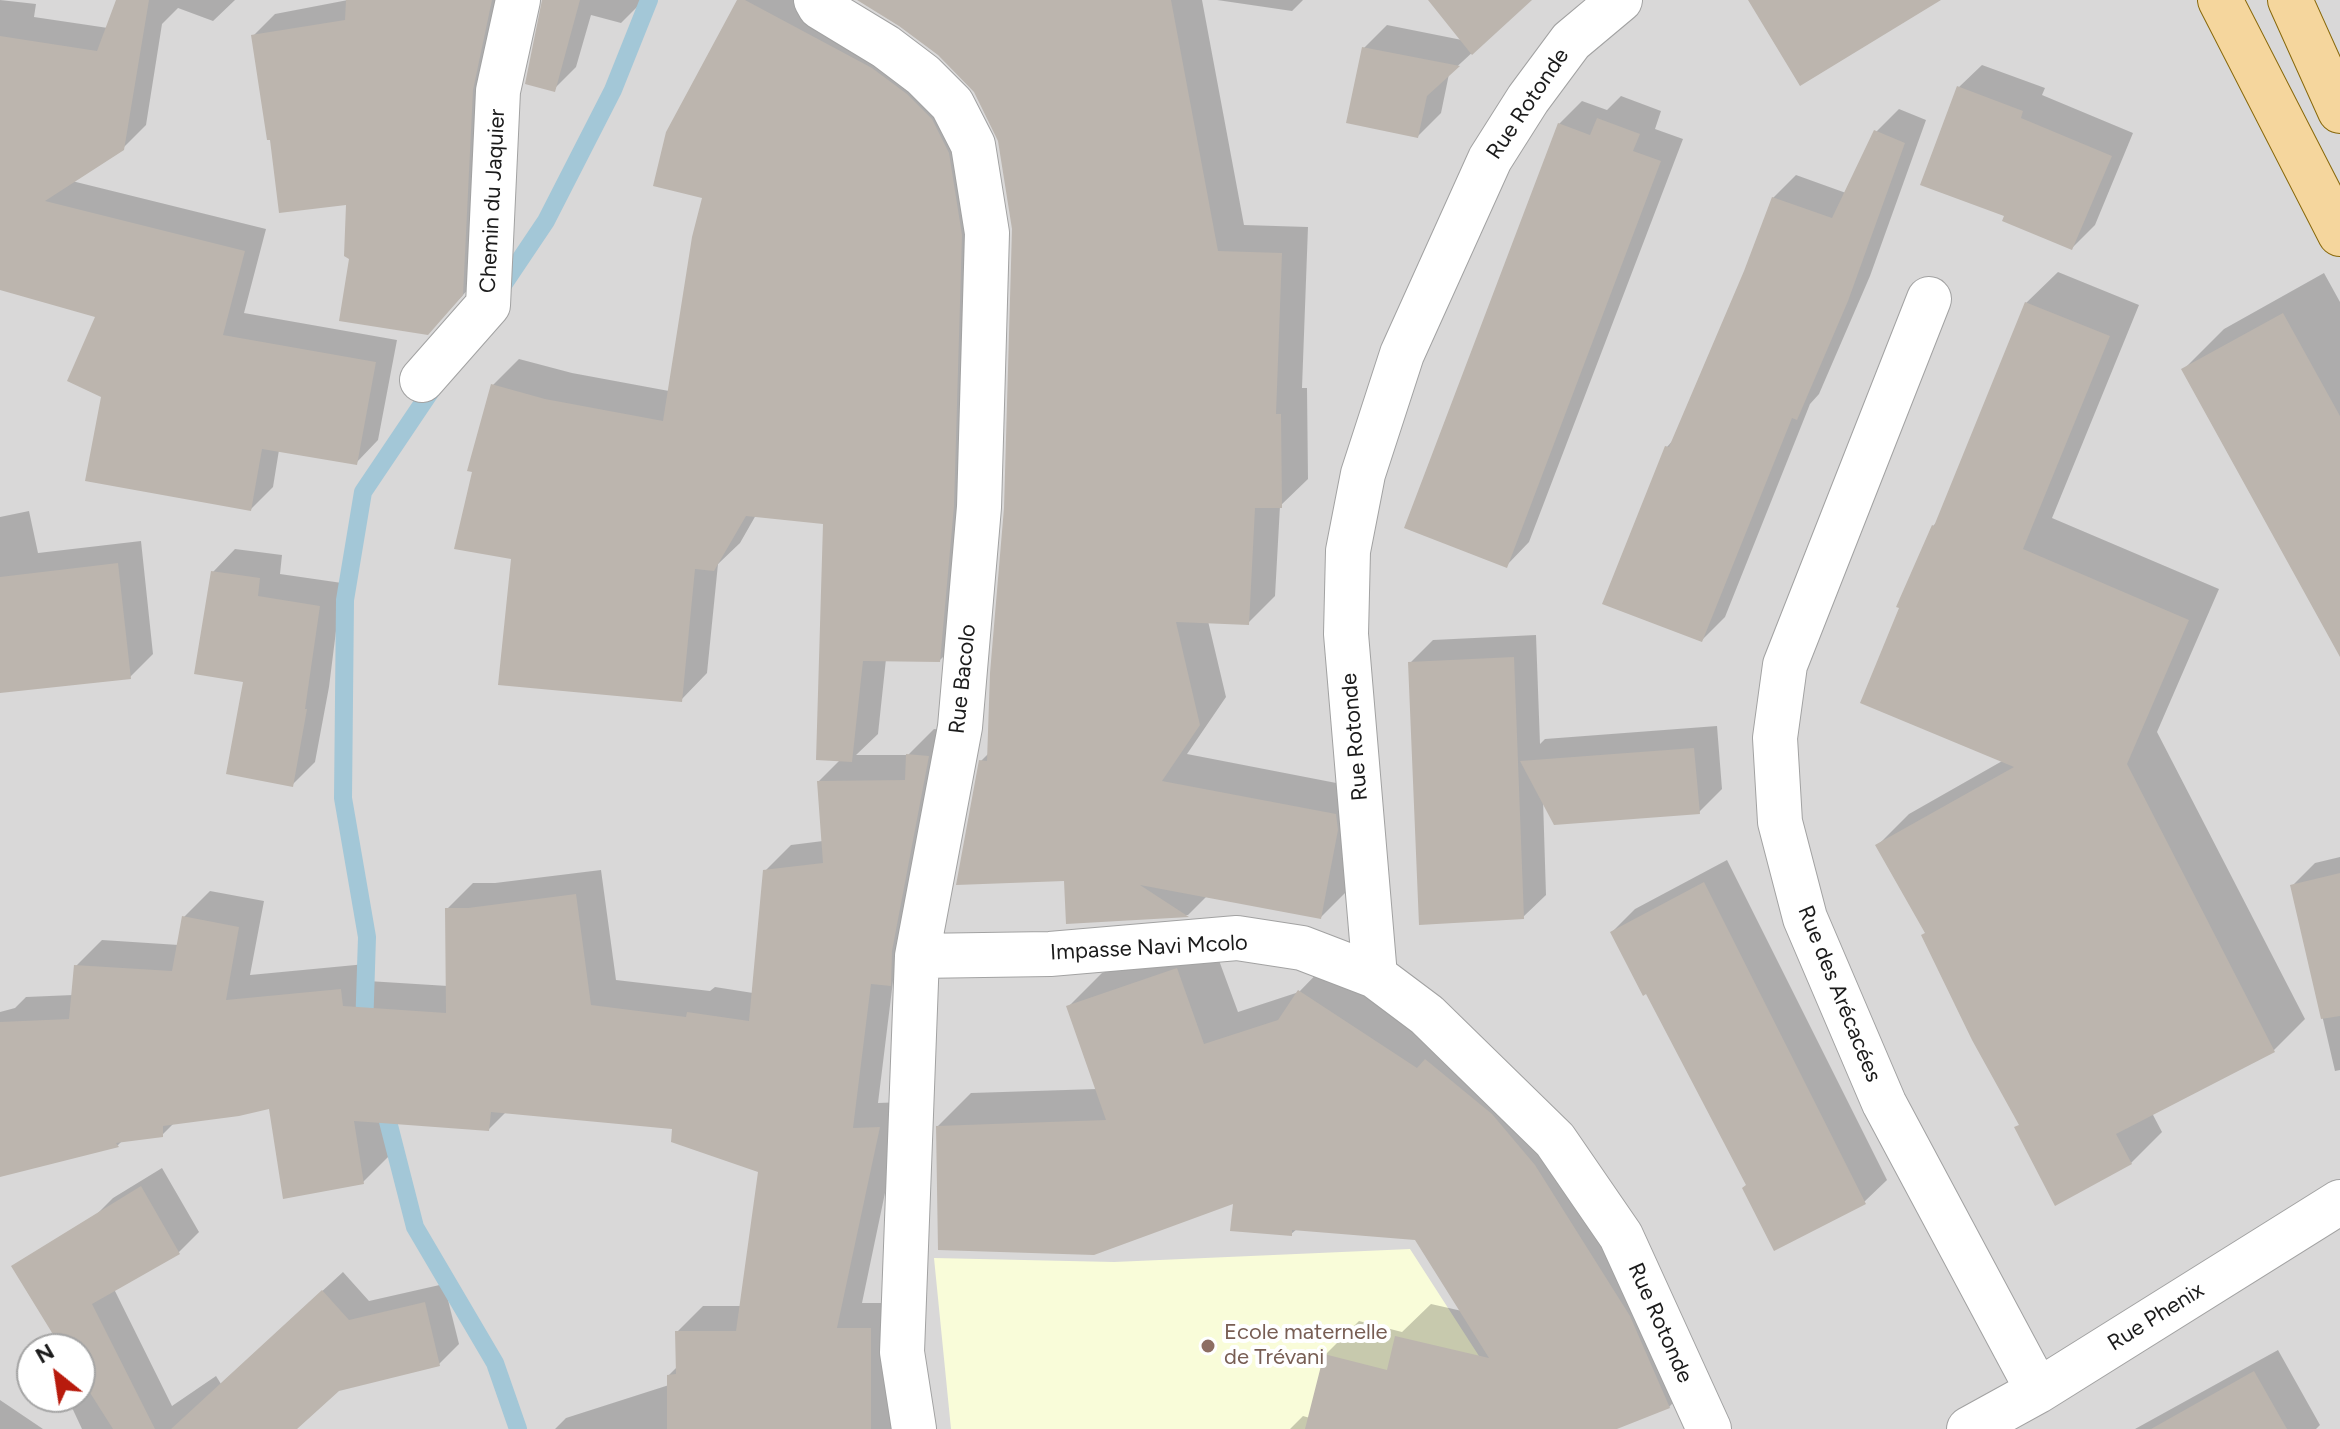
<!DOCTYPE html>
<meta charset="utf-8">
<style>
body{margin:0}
#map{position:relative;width:2340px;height:1429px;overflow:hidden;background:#ece9e1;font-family:Figtree,sans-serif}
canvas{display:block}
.north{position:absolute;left:16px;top:1333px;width:80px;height:80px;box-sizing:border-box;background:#fff;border:2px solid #a4a4a4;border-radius:50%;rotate:330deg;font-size:22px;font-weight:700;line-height:32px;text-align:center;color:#1b1b1b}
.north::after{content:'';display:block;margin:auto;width:28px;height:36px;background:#b81b0d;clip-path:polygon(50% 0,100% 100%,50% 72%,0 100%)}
</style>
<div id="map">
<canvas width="2340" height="1429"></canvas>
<div class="north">N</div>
</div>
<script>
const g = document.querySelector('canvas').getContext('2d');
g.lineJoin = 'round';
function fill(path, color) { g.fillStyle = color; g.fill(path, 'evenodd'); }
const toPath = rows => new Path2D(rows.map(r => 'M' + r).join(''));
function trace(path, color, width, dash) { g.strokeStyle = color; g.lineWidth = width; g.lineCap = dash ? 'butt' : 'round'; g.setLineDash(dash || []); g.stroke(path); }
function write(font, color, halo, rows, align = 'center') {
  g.font = font + ' Figtree,sans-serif'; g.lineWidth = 8; g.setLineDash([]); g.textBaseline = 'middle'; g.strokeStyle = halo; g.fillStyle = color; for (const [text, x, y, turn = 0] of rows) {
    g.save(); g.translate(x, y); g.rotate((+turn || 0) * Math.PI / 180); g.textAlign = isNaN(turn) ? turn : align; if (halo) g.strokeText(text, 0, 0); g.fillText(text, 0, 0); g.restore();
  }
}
fill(toPath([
 [0,0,2340,0,2340,1429,0,1429],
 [32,1349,80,1349,80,1397,32,1397]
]), '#d9d8d8');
fill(toPath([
 [1410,1249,1526,1429,951,1429,934,1258,1114,1262]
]), '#f9fcd9');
fill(toPath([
 [0,0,36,4,34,17,108,28,119,0,235,0,213,21,178,8,162,24,146,125,123,148,72,181,266,229,244,313,397,340,378,440,356,463,279,450,273,487,251,509,104,396,98,315,0,289],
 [348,0,509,0,485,271,428,333,351,257,348,203,272,137,253,36,275,14],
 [544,0,644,0,621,23,591,15,576,67,554,89],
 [739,0,820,0,974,126,966,634,940,660,886,659,878,734,856,755,908,755,934,729,954,731,916,958,893,981,878,1103,904,1102,862,1303,896,1303,896,1429,555,1429,566,1418,669,1385,669,1375,677,1367,677,1332,703,1306,742,1306,761,1170,674,1127,506,1112,489,1129,383,1121,389,1156,363,1182,271,1106,175,1122,162,1135,123,1140,118,1145,0,1175,0,1012,15,1008,26,997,73,995,76,966,102,940,179,945,184,917,210,891,264,901,250,975,366,964,368,981,448,986,447,909,473,883,495,883,601,870,616,980,710,991,715,987,753,993,765,871,791,845,823,841,819,781,841,759,825,522,756,515,740,543,718,564,707,673,681,700,513,558,493,385,519,359,572,373,669,391],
 [861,0,1202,0,1244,225,1308,227,1302,388,1307,388,1308,479,1280,506,1275,596,1248,623,1208,621,1226,697,1187,754,1362,788,1348,890,1321,917,1207,896,1188,915,1067,922,1066,879,981,761,989,753,1006,508,1014,229,1000,140,976,91,939,54,900,24],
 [1217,0,1303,0,1292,11],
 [1430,0,1529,0,1449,74,1441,113,1418,136,1364,48,1387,25,1462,40],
 [1982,65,2045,88,2042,95,2133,133,2095,225,2072,248,2007,215,1959,87],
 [1621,96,1661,111,1655,129,1683,139,1529,542,1507,565,1559,124,1582,101,1607,110],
 [1899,109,1926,120,1870,276,1819,394,1810,404,1725,617,1702,640,1667,447,1675,438,1746,272,1773,198,1796,175,1846,193,1876,132],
 [2058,272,2139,305,2052,518,2219,589,2157,732,2305,1019,2274,1050,2152,1113,2162,1132,2131,1163,2021,1124,1927,932,1878,845,1909,814,2004,760,1933,526,1938,521,2026,303],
 [2324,273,2340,302,2340,652,2184,369,2224,329],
 [29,511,38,553,141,541,153,654,130,677,0,692,0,517],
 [235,549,282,555,280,574,342,583,329,687,315,762,292,785,245,681,213,572],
 [1536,635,1540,744,1545,739,1717,726,1722,789,1699,812,1543,799,1546,895,1523,917,1410,663,1433,640],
 [2340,857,2340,1070,2335,1071,2292,886,2315,863],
 [1727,860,1887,1180,1864,1202,1748,1185,1647,992,1612,932,1635,909],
 [1210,936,1238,1012,1299,992,1333,957,1451,1036,1702,1373,1669,1407,1611,1429,1290,1429,1303,1416,1310,1418,1325,1355,1359,1321,1402,1332,1431,1304,1462,1311,1416,1239,1297,1229,1291,1234,1235,1201,938,1126,971,1093,1097,1089,1068,1007,1102,973],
 [162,1168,199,1232,179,1252,114,1289,172,1406,216,1376,221,1384,343,1272,369,1301,444,1284,459,1344,439,1364,338,1389,294,1429,82,1429,67,1397,80,1397,80,1382,83,1379,80,1373,80,1349,65,1349,93,1218,113,1198],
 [2278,1350,2320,1425,2316,1429,2135,1429],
 [0,1400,43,1429,0,1429]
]), '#0003');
trace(toPath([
 [499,291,546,221,613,90,649,0],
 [364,1030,367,937,343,798,345,600,363,492,437,382],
 [383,1102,415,1227,495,1363,518,1429]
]), '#a3c7d7', 18);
fill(toPath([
 [116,0,149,0,124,150,45,201,245,251,223,335,376,362,357,465,262,449,251,511,85,481,101,397,67,381,95,317,0,290,0,36,97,51],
 [346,0,492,0,473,90,463,295,428,335,339,321,349,259,344,256,346,205,279,213,270,140,267,140,251,35,345,20],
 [542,0,580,0,555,92,525,84],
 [737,0,745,0,872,68,907,94,932,119,949,153,962,235,954,506,940,662,863,661,852,762,816,760,823,524,746,516,714,571,695,569,682,702,498,685,511,559,454,549,472,472,467,471,491,384,545,399,663,421,692,237,702,198,653,186,666,132],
 [857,0,1171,0,1218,251,1282,253,1276,414,1281,414,1282,508,1255,508,1249,625,1176,622,1200,725,1162,781,1336,814,1338,830,1321,919,1140,885,1189,917,1066,924,1064,881,956,885,979,760,987,761,990,673,1004,508,1012,229,998,141,974,92,938,55,899,26],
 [1428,0,1532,0,1472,55],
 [1748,0,1941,0,1800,86],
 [1362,47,1460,66,1427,96,1418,138,1346,123],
 [1957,86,2023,111,2021,118,2112,156,2072,250,2002,221,2004,216,1920,185],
 [1597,118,1640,134,1633,151,1661,161,1507,568,1404,528,1558,123,1590,135],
 [1874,130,1905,143,1848,301,1797,420,1792,418,1702,642,1602,604,1665,446,1669,447,1744,271,1772,197,1832,218],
 [2025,302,2110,336,2023,549,2189,620,2127,764,2275,1052,2116,1134,2132,1164,2055,1206,2014,1127,2019,1125,1972,1040,1921,935,1925,933,1875,845,2014,767,1860,703,1899,608,1896,607,1932,525,1934,526],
 [2283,313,2340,416,2340,657,2181,369],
 [118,563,131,679,0,693,0,577],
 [211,571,260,578,258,596,320,606,305,709,307,709,293,787,226,774,243,682,194,674],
 [1514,657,1524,919,1419,925,1408,662],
 [1694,748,1700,814,1554,825,1520,761],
 [906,754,929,756,892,951,891,986,871,984,853,1128,880,1127,837,1328,871,1328,871,1429,667,1429,667,1375,676,1374,675,1331,736,1331,758,1172,671,1142,672,1129,491,1112,489,1131,354,1121,364,1184,283,1199,269,1109,239,1116,163,1126,163,1137,116,1143,119,1147,0,1177,0,1022,69,1019,74,965,172,971,182,916,239,927,226,1000,341,989,343,1006,446,1013,445,908,468,908,576,894,591,1005,686,1017,687,1012,749,1021,763,870,823,863,817,781,905,780],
 [2340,873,2340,1016,2321,1019,2290,885],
 [1704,882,1866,1204,1774,1251,1742,1188,1746,1185,1646,994,1643,996,1610,932],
 [1177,968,1204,1044,1278,1020,1298,990,1417,1068,1425,1059,1492,1114,1535,1165,1630,1316,1670,1408,1617,1429,1305,1429,1324,1354,1387,1370,1395,1336,1489,1358,1415,1240,1292,1230,1292,1236,1230,1231,1233,1204,1094,1255,938,1250,936,1126,1106,1120,1066,1006],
 [141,1186,180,1254,92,1304,155,1429,113,1429,80,1377,80,1349,62,1349,11,1266],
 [322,1290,349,1320,425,1302,440,1366,339,1391,297,1429,171,1429],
 [2254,1371,2287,1429,2151,1429]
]), '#bcb5ae');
const minor = toPath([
 [816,0,820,7,886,47,923,75,952,104,973,145,987,233,979,507,960,727,917,956,902,1352,914,1429],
 [1929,299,1785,665,1775,738,1780,822,1805,918,1884,1103,2038,1391],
 [422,380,488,305,498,91,518,0],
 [917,956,1050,954,1237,938,1302,948,1375,976,1427,1015,1555,1140,1621,1236,1709,1429],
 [1375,976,1346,634,1348,551,1363,474,1402,354,1490,159,1528,99,1571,41,1620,0],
 [1969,1429,2038,1391,2340,1202]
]);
const primary = toPath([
 [2220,0,2340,234],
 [2290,0,2340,111]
]);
trace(minor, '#a2a2a2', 46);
trace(primary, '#88680a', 46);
trace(minor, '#fff', 44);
trace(primary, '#f5d69d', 44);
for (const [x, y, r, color] of [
 [1208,1346,8,"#8d6e63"]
]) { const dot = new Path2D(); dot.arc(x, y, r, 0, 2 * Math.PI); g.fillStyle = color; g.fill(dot); trace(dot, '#fff', 3); }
write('22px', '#1b1b1b', '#fff', [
 ["Rue Rotonde",1528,104,-56],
 ["Chemin du Jaquier",493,201,-87],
 ["Rue Bacolo",963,679,-84],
 ["Rue Rotonde",1355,737,-95],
 ["Impasse Navi Mcolo",1149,948,-3],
 ["Rue des Arécacées",1839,994,68],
 ["Rue Phenix",2156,1317,-32],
 ["Rue Rotonde",1660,1323,66]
]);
write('22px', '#785e54', '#fff', [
 ["Ecole maternelle",1224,1333],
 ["de Trévani",1224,1358]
], 'left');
</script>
